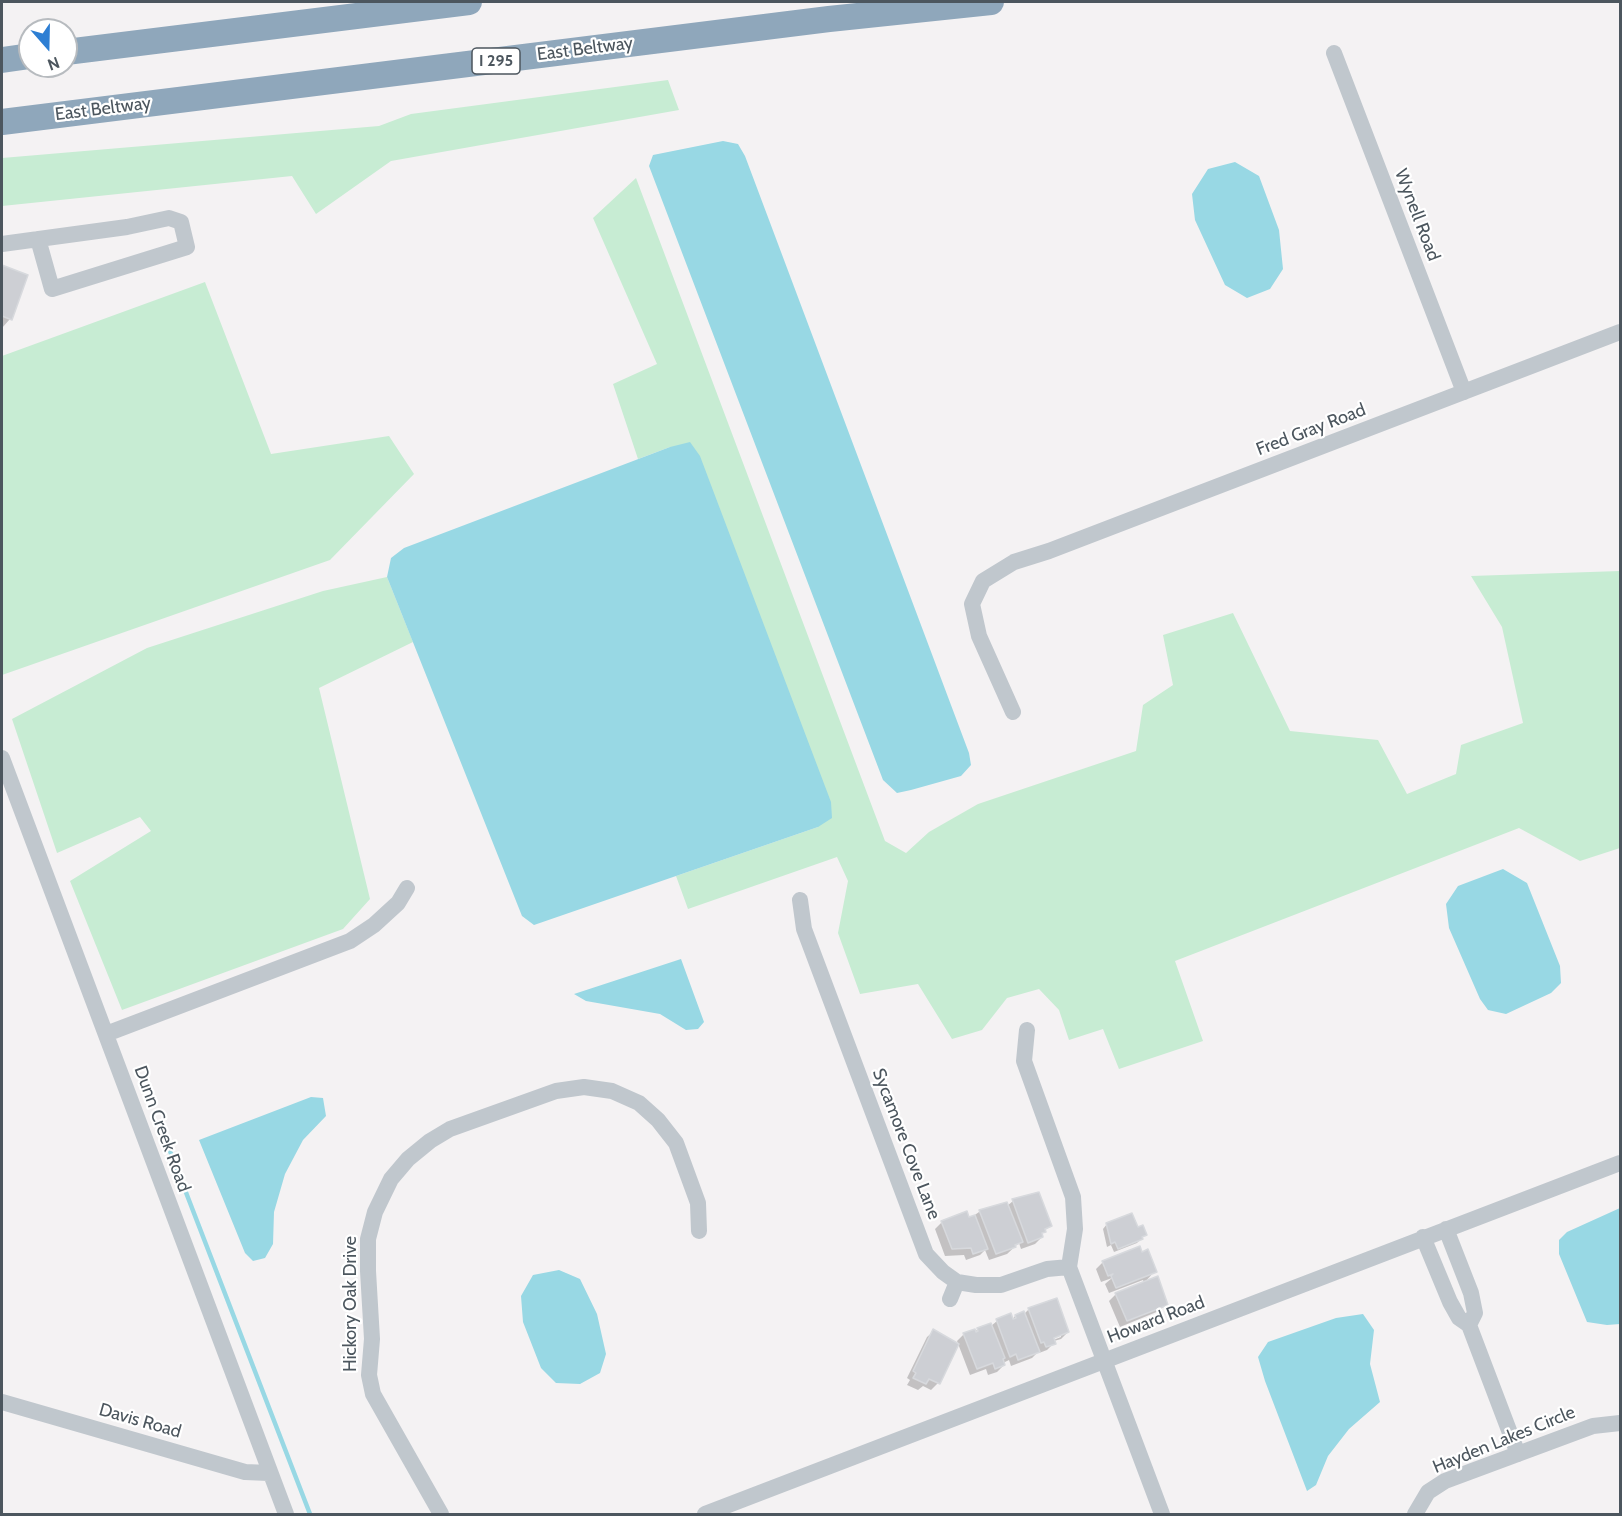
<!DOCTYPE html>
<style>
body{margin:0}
#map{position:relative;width:1622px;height:1516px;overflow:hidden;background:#f4f2f3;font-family:Cabin,sans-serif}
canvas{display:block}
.frame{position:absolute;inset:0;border:3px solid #4c565e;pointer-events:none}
.north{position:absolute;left:18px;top:18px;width:60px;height:60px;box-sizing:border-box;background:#fff;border:2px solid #b7bbbf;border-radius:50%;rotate:160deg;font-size:16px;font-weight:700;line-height:24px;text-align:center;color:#4c565e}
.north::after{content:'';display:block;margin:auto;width:21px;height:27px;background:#2d7ed3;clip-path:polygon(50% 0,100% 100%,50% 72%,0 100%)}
</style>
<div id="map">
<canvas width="1622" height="1516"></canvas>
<div class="frame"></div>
<div class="north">N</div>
</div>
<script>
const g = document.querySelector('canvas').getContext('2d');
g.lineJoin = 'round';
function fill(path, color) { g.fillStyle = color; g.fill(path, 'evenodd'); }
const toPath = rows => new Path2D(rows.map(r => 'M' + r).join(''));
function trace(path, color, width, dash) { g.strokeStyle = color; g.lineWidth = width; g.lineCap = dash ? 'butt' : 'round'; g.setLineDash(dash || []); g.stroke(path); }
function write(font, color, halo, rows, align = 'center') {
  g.font = font + ' Cabin,sans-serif'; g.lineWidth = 4.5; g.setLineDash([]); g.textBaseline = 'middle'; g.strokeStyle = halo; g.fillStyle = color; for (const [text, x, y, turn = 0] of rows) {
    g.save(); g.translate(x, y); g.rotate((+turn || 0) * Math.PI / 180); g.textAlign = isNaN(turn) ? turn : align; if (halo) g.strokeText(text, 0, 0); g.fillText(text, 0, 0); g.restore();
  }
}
fill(toPath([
 [668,80,679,110,391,161,316,214,292,176,2,206,2,158,379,126,411,114],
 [636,178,885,841,906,853,929,832,978,804,1136,751,1143,705,1173,685,1163,635,1233,613,1290,731,1378,740,1407,794,1456,774,1461,745,1523,723,1502,627,1471,576,1620,571,1620,848,1580,861,1519,828,1175,961,1203,1041,1119,1069,1103,1029,1069,1040,1059,1010,1039,989,1007,998,982,1030,952,1039,918,984,860,994,838,933,848,881,837,857,688,909,676,876,818,827,670,447,638,459,613,384,657,364,593,218],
 [205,282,271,454,389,436,414,474,330,560,2,675,2,356],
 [387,577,413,642,319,688,370,899,343,929,122,1010,70,881,151,831,140,817,57,853,12,719,147,648,323,591]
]), '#c7ecd3');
fill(toPath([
 [723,141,738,144,745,156,969,753,971,765,961,776,911,790,897,793,883,780,649,166,653,155],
 [1235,162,1259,176,1279,230,1283,269,1270,289,1247,298,1225,285,1195,220,1192,194,1208,169],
 [690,442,700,456,831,802,832,818,818,827,534,925,522,916,387,577,391,558,404,548,670,447],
 [1503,869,1527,883,1560,966,1561,983,1551,993,1506,1014,1488,1010,1480,999,1449,928,1446,904,1458,886],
 [681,959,704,1022,698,1029,686,1030,660,1014,586,1001,574,994],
 [311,1097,323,1098,326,1116,303,1140,285,1174,274,1212,273,1244,265,1258,253,1261,245,1253,199,1140],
 [1620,1208,1620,1324,1607,1325,1587,1322,1559,1254,1559,1240,1567,1232],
 [559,1270,580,1279,597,1314,606,1354,600,1373,580,1384,556,1383,541,1368,523,1322,521,1296,533,1275],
 [1363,1314,1374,1330,1370,1364,1380,1402,1349,1429,1328,1456,1316,1485,1307,1491,1265,1381,1258,1357,1268,1342,1336,1318]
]), '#98d8e4');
fill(toPath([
 [2,267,26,275,10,319,2,328],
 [1038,1194,1050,1226,1041,1234,1042,1237,1035,1244,1021,1249,1019,1243,1007,1254,989,1260,985,1250,980,1255,966,1260,964,1255,945,1256,935,1229,942,1222,969,1219,979,1212,1006,1203,1007,1206,1013,1201],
 [1107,1224,1137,1229,1145,1235,1137,1243,1114,1252,1111,1245,1107,1247,1103,1229],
 [1103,1262,1155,1271,1144,1283,1143,1280,1109,1293,1105,1284,1112,1278,1101,1282,1096,1269],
 [1116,1294,1166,1304,1159,1311,1120,1327,1109,1301],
 [1029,1309,1068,1332,1061,1339,1054,1341,1054,1343,1047,1350,1039,1353,1039,1351,1032,1358,1011,1366,1009,1360,1003,1363,1004,1365,997,1372,988,1375,986,1369,970,1375,957,1341,964,1334,991,1326,997,1321,1010,1315,1012,1320,1015,1316,1024,1314],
 [1061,1333,1061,1337,1048,1342,1047,1339],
 [934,1331,938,1383,931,1390,923,1386,918,1390,907,1385,910,1380,907,1378,927,1337]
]), '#0003');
trace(toPath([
 [170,1151,310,1514]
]), '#98d8e4', 4.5);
const building = toPath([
 [2,265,28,275,12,320,2,316,2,265],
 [1039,1192,1052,1226,1045,1229,1046,1232,1042,1233,1043,1237,1028,1243,1012,1199,1039,1192],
 [1007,1202,1023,1242,1015,1245,1016,1247,996,1254,979,1210,1007,1202],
 [967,1211,969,1217,975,1215,988,1249,973,1254,971,1248,952,1249,941,1221,967,1211],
 [1132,1213,1138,1227,1143,1225,1147,1235,1142,1237,1143,1239,1118,1249,1115,1242,1111,1244,1106,1223,1132,1213],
 [1140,1246,1142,1252,1148,1249,1157,1272,1116,1288,1111,1276,1113,1274,1108,1276,1102,1261,1140,1246],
 [1158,1276,1168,1305,1127,1321,1115,1293,1158,1276],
 [1057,1298,1069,1332,1054,1338,1056,1344,1046,1347,1044,1342,1041,1343,1028,1308,1057,1298],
 [1024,1311,1040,1352,1018,1360,1016,1354,1010,1357,996,1319,1011,1313,1013,1319,1016,1318,1015,1315,1024,1311],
 [991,1323,1005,1358,1003,1359,1005,1365,995,1369,993,1363,977,1369,963,1333,975,1329,976,1332,978,1331,977,1328,991,1323],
 [933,1329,959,1344,940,1384,929,1379,926,1384,913,1378,916,1373,913,1371,933,1329]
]);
fill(building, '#cdcfd4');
trace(building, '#d7d9dd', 1.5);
trace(toPath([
 [1334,53,1464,392],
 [2,244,127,227,169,218,181,222,187,247,52,289,38,239],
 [1013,712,979,636,972,604,983,581,1014,562,1049,551,1620,332],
 [2,758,286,1514],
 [800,900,804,929,926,1254,943,1272,957,1282,976,1285,1001,1285,1047,1269,1069,1267],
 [1027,1030,1024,1061,1073,1197,1075,1229,1069,1267,1162,1514],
 [106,1034,350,941,374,925,398,903,407,888],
 [1446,1229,1471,1293,1475,1313,1469,1325],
 [1423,1237,1450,1302,1459,1318,1469,1325,1518,1454],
 [950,1299,957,1282],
 [2,1402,245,1472,269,1473],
 [441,1514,373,1394,369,1375,372,1339,368,1271,368,1239,375,1212,391,1179,408,1159,430,1141,450,1129,556,1091,584,1087,612,1091,639,1103,658,1120,676,1143,698,1203,699,1231],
 [705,1514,1620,1163],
 [1415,1514,1428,1492,1445,1481,1593,1426,1620,1423]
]), '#c0c7cd', 16);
trace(toPath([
 [66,52,469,2],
 [2,60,30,56],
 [2,122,829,19,991,2]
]), '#8fa7bb', 26);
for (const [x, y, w] of [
 [496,61,48]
]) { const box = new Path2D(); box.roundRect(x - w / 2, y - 13, w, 26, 4.5); g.fillStyle = '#fff'; g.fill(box); trace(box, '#4c565e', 1.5); }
write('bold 16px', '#4c565e', null, [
 ["I 295",496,61]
]);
write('18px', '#4c565e', '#fff', [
 ["East Beltway",585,49,-7],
 ["East Beltway",103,109,-7],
 ["Wynell Road",1417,215,69],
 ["Fred Gray Road",1311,430,-21],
 ["Dunn Creek Road",162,1129,70],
 ["Sycamore Cove Lane",906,1144,69],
 ["Hickory Oak Drive",351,1304,-90],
 ["Howard Road",1156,1320,-21],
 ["Davis Road",140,1421,16],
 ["Hayden Lakes Circle",1504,1440,-22]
]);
</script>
